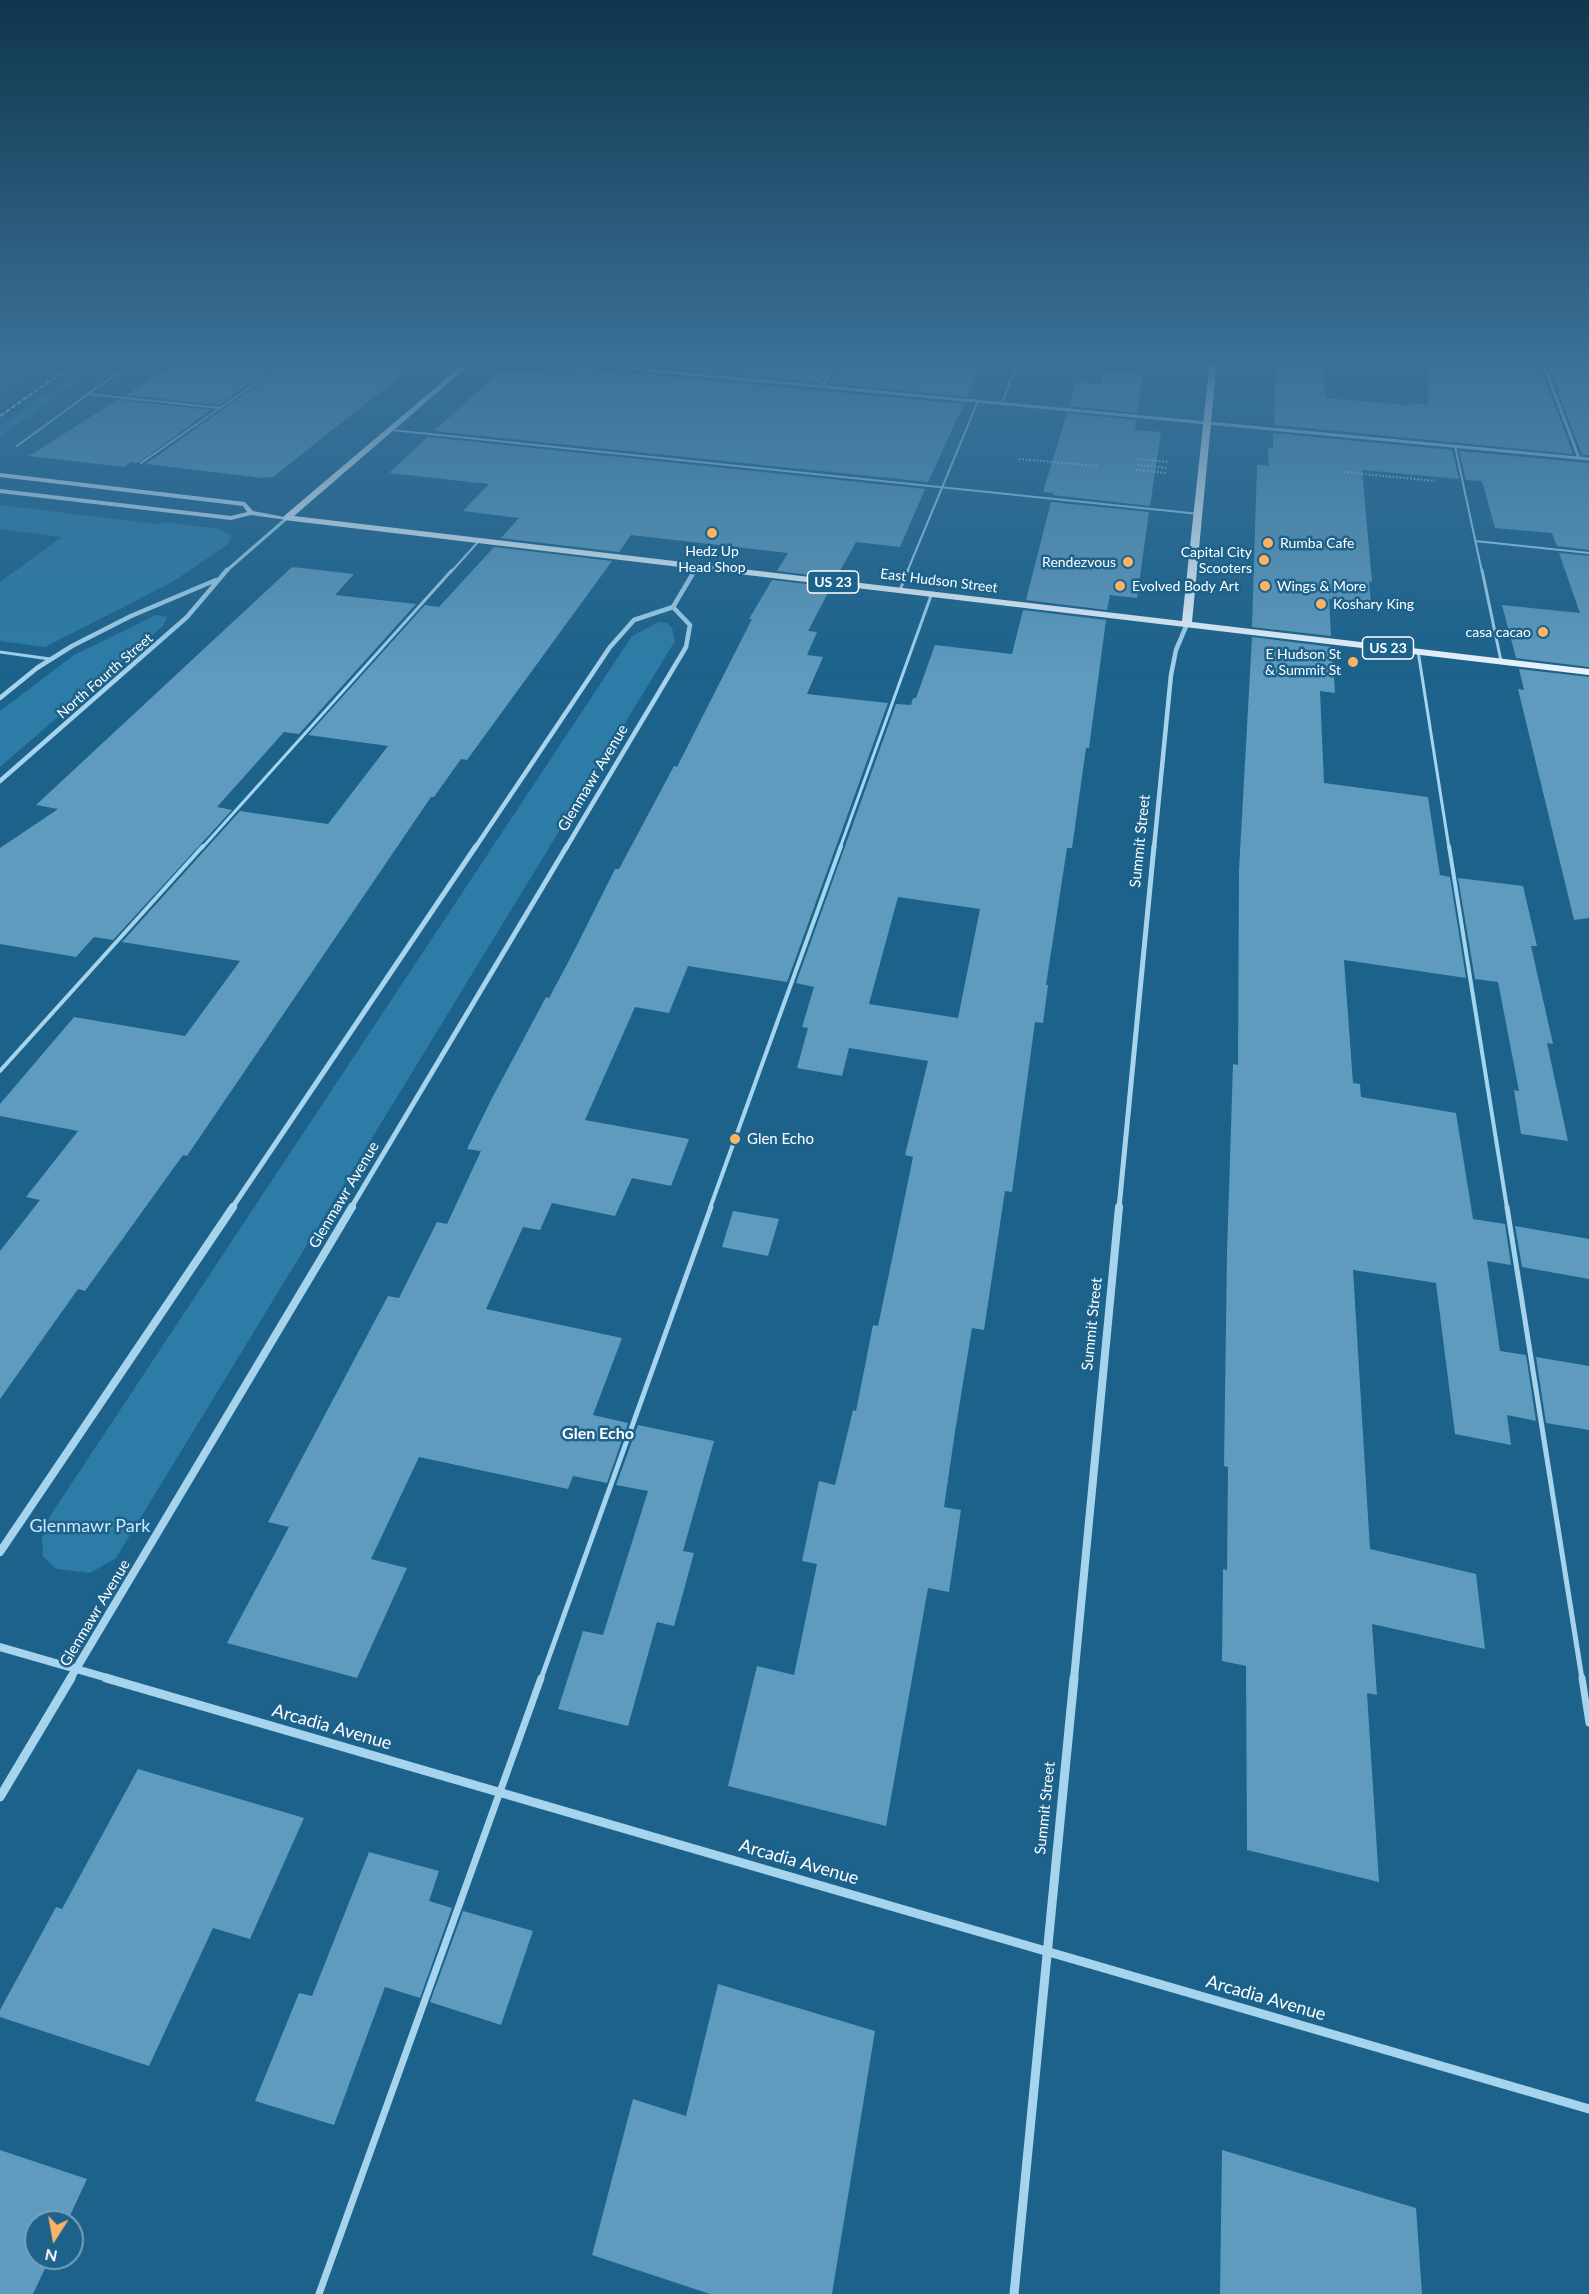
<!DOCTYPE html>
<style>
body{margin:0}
#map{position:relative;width:1589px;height:2294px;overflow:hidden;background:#1c628b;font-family:Lato,sans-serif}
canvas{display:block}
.north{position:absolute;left:24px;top:2210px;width:60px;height:60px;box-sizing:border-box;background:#1c628b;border:2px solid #77a1b9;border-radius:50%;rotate:191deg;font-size:16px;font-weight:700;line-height:24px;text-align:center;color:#fff}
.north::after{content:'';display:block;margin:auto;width:21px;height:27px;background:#fdb364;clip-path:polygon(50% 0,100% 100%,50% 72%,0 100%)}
</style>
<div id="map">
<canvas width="1589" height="2294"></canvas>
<div class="north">N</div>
</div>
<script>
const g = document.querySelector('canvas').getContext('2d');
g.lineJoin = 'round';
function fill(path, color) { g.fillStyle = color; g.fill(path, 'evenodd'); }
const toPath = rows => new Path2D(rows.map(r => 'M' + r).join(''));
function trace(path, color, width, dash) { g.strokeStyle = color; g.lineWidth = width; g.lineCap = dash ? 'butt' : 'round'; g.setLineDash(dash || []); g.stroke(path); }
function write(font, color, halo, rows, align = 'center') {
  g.font = font + ' Lato,sans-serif'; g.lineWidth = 5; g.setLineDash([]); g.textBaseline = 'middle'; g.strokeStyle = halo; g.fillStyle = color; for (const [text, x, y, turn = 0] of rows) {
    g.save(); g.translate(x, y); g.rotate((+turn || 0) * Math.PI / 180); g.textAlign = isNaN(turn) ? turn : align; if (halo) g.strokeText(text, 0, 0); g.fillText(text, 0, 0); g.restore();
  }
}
fill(toPath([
 [26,360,47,360,0,393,0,378],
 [95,360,108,360,0,437,0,426],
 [0,505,155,524,165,522,219,529,232,536,227,545,174,581,45,647,0,641,0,582,62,537,0,529],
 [156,615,167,617,163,626,0,767,0,711,74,655],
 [659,622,667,623,672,628,675,641,116,1558,90,1573,56,1569,43,1556,42,1538,50,1516,632,636]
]), '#2c7ca7');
fill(toPath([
 [182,360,283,360,219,405,126,395],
 [292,360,421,360,273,477,262,478,146,464],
 [582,360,654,360,649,366],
 [662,360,834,360,820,383,657,367],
 [843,360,936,360,982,364,967,397,828,383],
 [1276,360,1324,360,1325,398,1408,405,1408,403,1428,405,1429,360,1538,360,1573,454,1274,425],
 [1546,360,1589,360,1589,455,1582,455],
 [570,367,964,404,928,482,434,431,501,370,570,376],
 [1103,371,1143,374,1137,413,1069,406,1076,382,1101,384],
 [117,400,211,410,138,463,131,462,124,467,29,456],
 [1067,413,1136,420,1135,430,1161,432,1150,506,1053,495,1054,493,1043,492],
 [1273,433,1452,450,1459,479,1362,470,1372,582,1369,581,1371,604,1329,599,1331,636,1252,627,1257,465,1269,466,1268,448,1273,449],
 [428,437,925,489,900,547,856,542,836,578,777,571,788,553,631,535,619,552,501,538,519,518,463,511,489,484,389,473],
 [1459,451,1589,463,1589,550,1557,546,1552,533,1495,528,1482,481,1466,480],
 [1051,502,1149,512,1137,598,1110,595,1107,610,1026,600],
 [494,547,612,561,467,760,461,759,434,797,431,797,187,1156,183,1155,85,1291,78,1289,0,1399,0,1251,40,1200,26,1197,78,1131,0,1116,0,1104,74,1017,185,1036,240,961,122,942,240,811,328,824,388,746,308,735,425,605,439,607],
 [1559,553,1589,556,1589,667,1516,658,1502,605,1580,613],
 [292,567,354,574,335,595,416,604,299,734,284,732,217,807,232,810,113,940,94,937,76,957,0,944,0,848,58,809,36,805],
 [772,580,831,587,808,631,817,632,807,655,823,657,807,694,888,703,787,982,688,966,669,1013,635,1007,585,1120,689,1139,671,1186,632,1178,615,1216,552,1203,540,1230,523,1227,486,1309,622,1338,593,1415,628,1423,607,1483,573,1476,568,1489,419,1457,371,1559,407,1568,357,1678,227,1643,289,1527,268,1522,388,1296,399,1298,437,1222,447,1224,481,1151,467,1149,491,1100,546,997,549,998,573,953,615,869,619,869,674,766,677,767,752,619,749,619],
 [1023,610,1106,620,1089,748,1086,748,1072,848,1067,848,1046,985,1048,985,1043,1023,1035,1022,1012,1192,1005,1191,984,1330,972,1328,955,1432,944,1507,961,1510,949,1592,928,1588,886,1826,728,1786,757,1666,794,1675,817,1564,802,1561,819,1481,835,1485,853,1410,856,1411,873,1325,878,1326,896,1240,913,1157,905,1155,928,1061,849,1048,842,1076,797,1068,808,1028,802,1027,814,987,796,983,896,704,911,705,913,698,916,698,935,645,1012,654],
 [898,897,980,909,958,1018,869,1004],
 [1252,637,1332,647,1335,693,1320,691,1324,783,1428,797,1440,875,1450,877,1466,978,1344,960,1353,1083,1360,1084,1361,1097,1456,1113,1473,1219,1505,1224,1511,1265,1487,1261,1500,1351,1526,1355,1536,1421,1507,1415,1511,1445,1455,1434,1436,1283,1353,1270,1370,1549,1476,1574,1485,1649,1372,1624,1377,1695,1367,1693,1379,1882,1247,1850,1246,1666,1222,1661,1223,1569,1227,1570,1228,1467,1224,1466,1227,1252,1233,1064,1238,1065,1239,870],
 [1519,669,1589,677,1589,918,1574,920,1518,689,1524,690],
 [1458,878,1523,886,1537,946,1531,946,1553,1044,1547,1043,1568,1141,1521,1134,1514,1090,1519,1091,1498,982,1475,979],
 [733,1211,779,1219,768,1256,722,1247],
 [1515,1226,1589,1239,1589,1279,1522,1267],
 [1536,1357,1589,1366,1589,1430,1546,1423],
 [638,1425,714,1441,683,1551,694,1553,674,1626,657,1622,628,1726,558,1709,583,1631,603,1635,648,1491,616,1485],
 [138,1769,304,1818,250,1939,213,1928,149,2066,0,2017,0,2010,56,1907,62,1909],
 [369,1852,439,1871,429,1901,452,1908,420,1998,385,1987,334,2125,255,2101,299,1993,312,1996],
 [463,1911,533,1931,501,2025,430,2002],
 [718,1984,875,2031,832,2294,710,2294,592,2255,633,2099,686,2116],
 [0,2150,87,2179,67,2222,36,2222,36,2258,50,2258,33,2294,0,2294],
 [1222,2150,1416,2208,1422,2294,1220,2294]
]), '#5e9bbe');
trace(toPath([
 [1019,459,1097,466],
 [1138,459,1168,462],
 [1137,465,1168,468],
 [1136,470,1167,473],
 [1344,472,1435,481]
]), '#a7d4ed', 2, [1.5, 2]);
trace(toPath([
 [137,360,88,394,220,408],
 [650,370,659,360],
 [1002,403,1018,360],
 [391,430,1199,514],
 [17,446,88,394],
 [1455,446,1482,572],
 [141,463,289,360],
 [1475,541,1589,553],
 [451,572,478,542],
 [907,572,978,401]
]), '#a7d4ed', 2);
trace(toPath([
 [1482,570,1501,661],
 [900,590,908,570],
 [1418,651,1449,848],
 [0,652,50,659],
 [202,848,452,570],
 [840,848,932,593]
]), '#a7d4ed', 3);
trace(toPath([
 [1449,846,1507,1208],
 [0,1071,203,846],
 [710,1208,841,846]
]), '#a7d4ed', 4);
trace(toPath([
 [1507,1207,1582,1679],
 [541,1679,711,1207]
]), '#a7d4ed', 5);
trace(toPath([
 [1582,1678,1589,1723],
 [319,2294,541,1678]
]), '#a7d4ed', 7);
trace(toPath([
 [540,360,1589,459],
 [1542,360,1579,458],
 [822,386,839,360],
 [225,572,287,518],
 [694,572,698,566]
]), '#a7d4ed', 3);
trace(toPath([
 [0,698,37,668,72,646,131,616,216,580],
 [0,781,187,617,227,570],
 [475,848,610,647,634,620,673,607,695,570],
 [566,848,686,647,690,625,673,607],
 [1154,848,1171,675,1176,650,1187,624]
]), '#a7d4ed', 4.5);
trace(toPath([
 [232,1208,476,846],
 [351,1208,567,846],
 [1119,1208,1154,846]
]), '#a7d4ed', 5);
trace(toPath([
 [0,1552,233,1207],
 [0,1647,111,1679],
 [70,1679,352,1207],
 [1074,1679,1119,1207]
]), '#a7d4ed', 8);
trace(toPath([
 [106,1678,1589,2109],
 [0,1797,71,1678],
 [1014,2294,1074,1678]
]), '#a7d4ed', 9);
fill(toPath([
 [0,473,245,502,253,511,290,518,287,520,251,515,231,520,0,493,0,489,231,516,247,512,243,506,0,477,0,473]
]), '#d3ebf9');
fill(toPath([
 [468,360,475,360,294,516,1182,621,1210,360,1217,360,1192,622,1589,669,1589,675,284,520,284,516,468,360]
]), '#edf7ff');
trace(toPath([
 [0,365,8,360],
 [0,416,80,360]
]), '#fff', 2, [5, 2]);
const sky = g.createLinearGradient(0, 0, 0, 681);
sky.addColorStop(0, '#0f364c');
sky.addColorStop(0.53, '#3a7198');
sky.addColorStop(1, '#3a719800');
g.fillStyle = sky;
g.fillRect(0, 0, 1589, 681);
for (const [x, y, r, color] of [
 [712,533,6,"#fdb364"],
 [1268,543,6,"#fdb364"],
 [1264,560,6,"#fdb364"],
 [1128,562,6,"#fdb364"],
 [1120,586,6,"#fdb364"],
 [1265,586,6,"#fdb364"],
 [1321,604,6,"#fdb364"],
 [1543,632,6,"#fdb364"],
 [1353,662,6,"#fdb364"],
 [735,1139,6,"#fdb364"]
]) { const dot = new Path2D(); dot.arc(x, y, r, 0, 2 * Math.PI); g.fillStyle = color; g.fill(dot); trace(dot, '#1c628b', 2); }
write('14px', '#fff', '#1c628b', [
 ["Rumba Cafe",1280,543],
 ["Hedz Up",712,551,"center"],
 ["Head Shop",712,567,"center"],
 ["Capital City",1252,552,"right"],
 ["Scooters",1252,568,"right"],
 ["Rendezvous",1116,562,"right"],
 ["Evolved Body Art",1132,586],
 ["Wings & More",1277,586],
 ["Koshary King",1333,604],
 ["casa cacao",1531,632,"right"],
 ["E Hudson St",1341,654,"right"],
 ["& Summit St",1341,670,"right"]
], 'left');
write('14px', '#fff', '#1c628b', [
 ["East Hudson Street",939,581,7],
 ["North Fourth Street",105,676,-41]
]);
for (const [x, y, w] of [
 [833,582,51],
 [1388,648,51]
]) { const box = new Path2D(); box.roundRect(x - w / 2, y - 11, w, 22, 4.5); g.fillStyle = '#1c628b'; g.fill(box); trace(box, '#fff', 1.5); }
write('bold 14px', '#fff', null, [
 ["US 23",833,582],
 ["US 23",1388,648]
]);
write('15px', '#fff', '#1c628b', [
 ["Glenmawr Avenue",593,778,-59],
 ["Summit Street",1140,841,-84],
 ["Glenmawr Avenue",344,1195,-59],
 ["Summit Street",1092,1324,-84],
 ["Glenmawr Avenue",95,1613,-59],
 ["Summit Street",1045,1808,-84]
]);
write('15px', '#fff', '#1c628b', [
 ["Glen Echo",747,1139]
], 'left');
write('bold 16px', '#fff', '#1c628b', [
 ["Glen Echo",598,1434]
]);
write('18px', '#cce9f9', '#1c628b', [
 ["Glenmawr Park",90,1526]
]);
write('18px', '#fff', '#1c628b', [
 ["Arcadia Avenue",332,1727,16],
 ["Arcadia Avenue",799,1862,16],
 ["Arcadia Avenue",1266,1998,16]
]);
</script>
